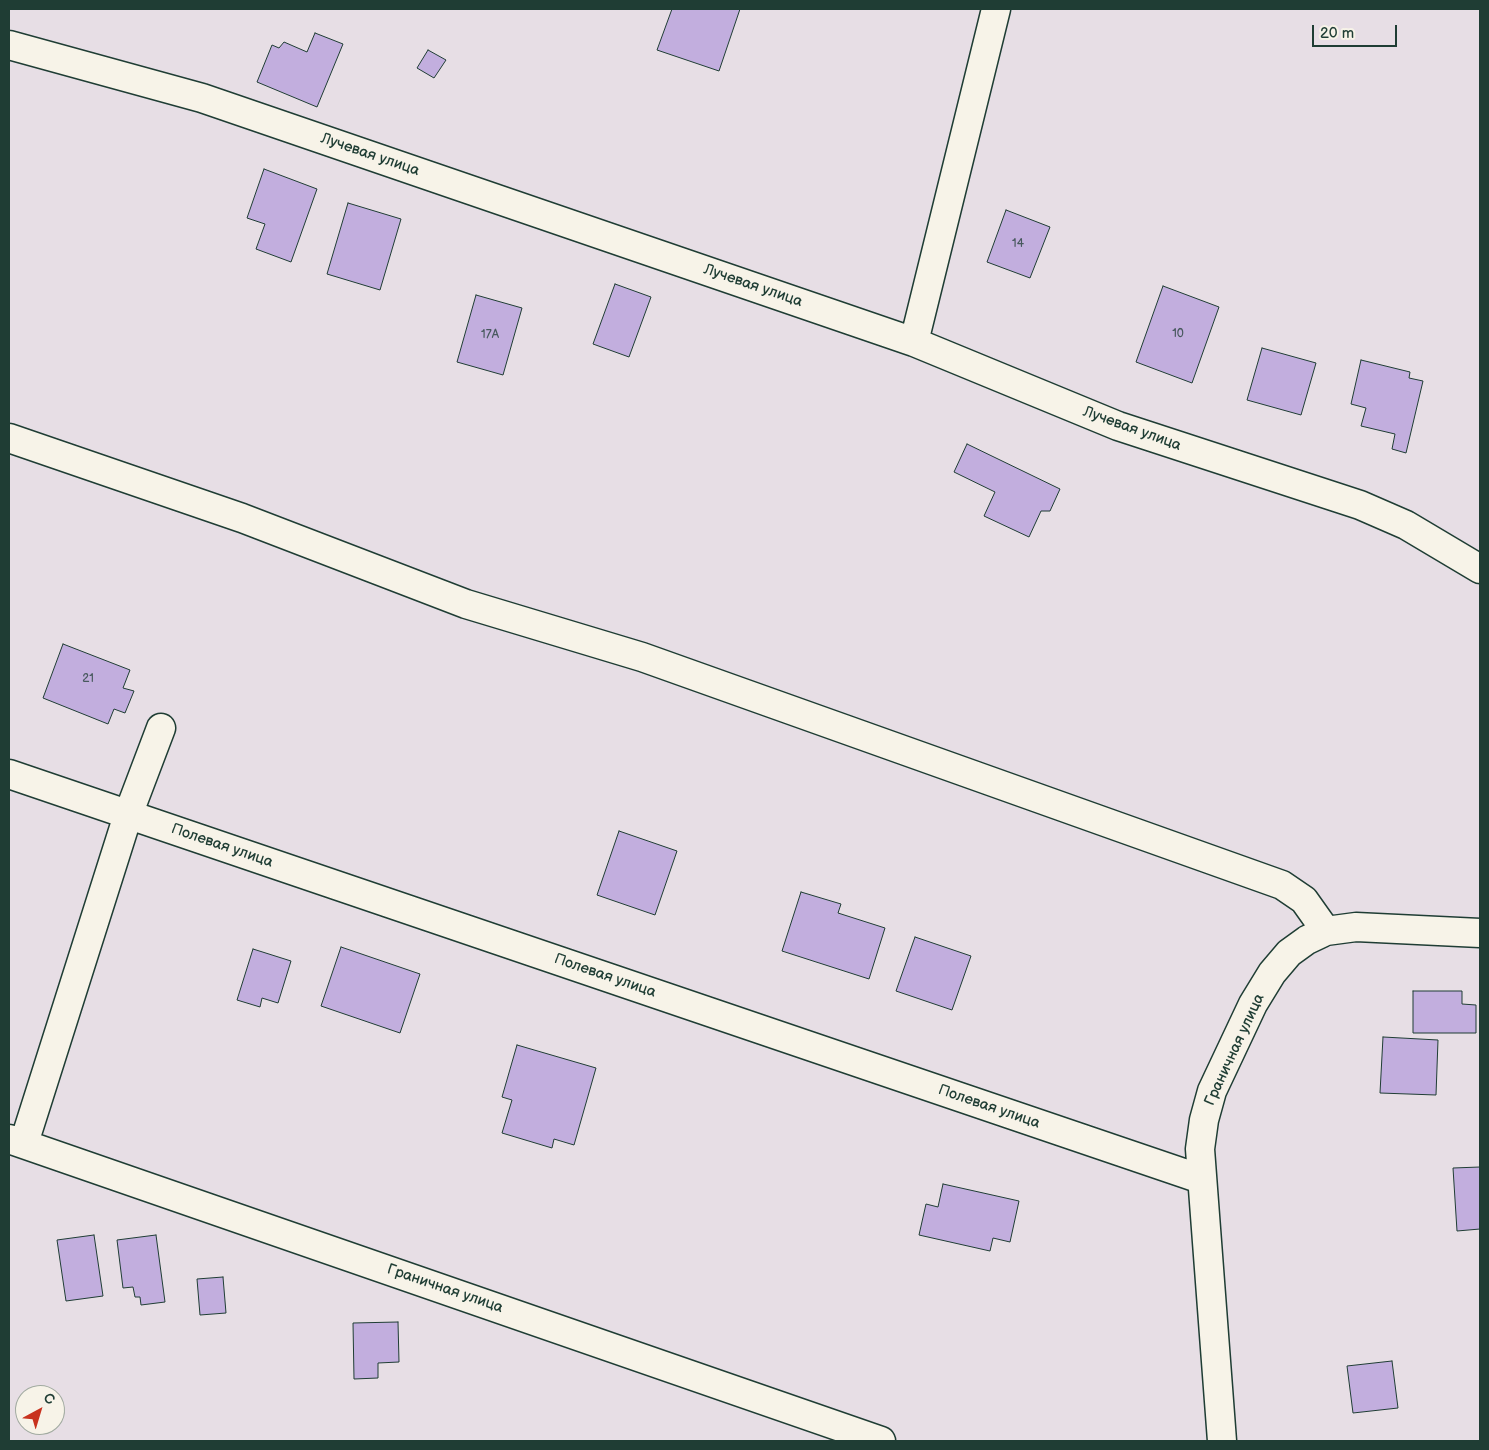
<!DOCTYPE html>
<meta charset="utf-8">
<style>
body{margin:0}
#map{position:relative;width:1489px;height:1450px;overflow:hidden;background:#e7dee5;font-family:"Balsamiq Sans",sans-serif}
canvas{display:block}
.frame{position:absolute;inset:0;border:10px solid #1f3d34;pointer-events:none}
.north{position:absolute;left:15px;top:1385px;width:50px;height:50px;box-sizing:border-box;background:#f7f3e8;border:1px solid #a1aaa0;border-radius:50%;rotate:39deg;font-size:14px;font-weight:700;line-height:20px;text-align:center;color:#1f3d34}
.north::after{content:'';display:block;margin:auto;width:18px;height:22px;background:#c8321e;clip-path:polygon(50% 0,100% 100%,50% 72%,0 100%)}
.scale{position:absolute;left:1312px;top:25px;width:85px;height:22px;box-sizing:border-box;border:2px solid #1f3d34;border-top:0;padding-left:6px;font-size:15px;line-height:18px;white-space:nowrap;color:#1f3d34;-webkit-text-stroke:4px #f7f3e8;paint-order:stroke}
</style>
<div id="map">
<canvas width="1489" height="1450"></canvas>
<div class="frame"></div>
<div class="north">С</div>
<div class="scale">20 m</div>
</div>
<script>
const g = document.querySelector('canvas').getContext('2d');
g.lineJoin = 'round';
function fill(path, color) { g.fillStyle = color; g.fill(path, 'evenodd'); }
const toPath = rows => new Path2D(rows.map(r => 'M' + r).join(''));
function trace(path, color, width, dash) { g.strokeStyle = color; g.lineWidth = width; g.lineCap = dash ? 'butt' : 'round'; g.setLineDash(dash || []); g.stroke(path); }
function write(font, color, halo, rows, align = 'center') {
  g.font = font + ' "Balsamiq Sans",sans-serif'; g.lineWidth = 4.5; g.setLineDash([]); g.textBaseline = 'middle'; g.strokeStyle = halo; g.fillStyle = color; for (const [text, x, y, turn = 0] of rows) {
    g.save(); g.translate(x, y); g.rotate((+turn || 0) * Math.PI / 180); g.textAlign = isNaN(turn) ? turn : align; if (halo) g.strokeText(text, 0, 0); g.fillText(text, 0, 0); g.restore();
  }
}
const building = toPath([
 [672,9,740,9,719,71,657,50,672,9],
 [315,33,343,44,317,107,257,82,272,45,279,48,284,42,307,52,315,33],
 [428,50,446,60,434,78,417,68,428,50],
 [264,169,317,189,291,262,256,249,265,224,247,218,264,169],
 [348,203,401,219,380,290,327,274,348,203],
 [1006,210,1050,227,1030,278,987,262,1006,210],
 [615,284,651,297,629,357,593,344,615,284],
 [1163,286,1219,307,1192,383,1136,362,1163,286],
 [476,295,522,308,503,375,457,362,476,295],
 [1262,348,1316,363,1301,415,1247,400,1262,348],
 [1361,360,1410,372,1409,378,1423,381,1406,453,1392,449,1395,434,1361,426,1366,408,1351,404,1361,360],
 [967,444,1060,489,1050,511,1041,511,1029,537,984,516,995,492,954,472,967,444],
 [63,644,130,670,123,688,134,691,125,713,114,709,108,724,43,698,63,644],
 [619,831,677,851,655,915,597,895,619,831],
 [801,892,841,904,838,913,885,928,869,979,782,951,801,892],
 [915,937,971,956,952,1010,896,991,915,937],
 [341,947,420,974,400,1033,321,1006,341,947],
 [253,949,291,961,278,1003,262,998,260,1007,237,1000,253,949],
 [1413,991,1462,991,1462,1004,1476,1005,1476,1033,1413,1033,1413,991],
 [1383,1037,1438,1040,1436,1095,1380,1093,1383,1037],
 [517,1045,596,1068,574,1145,554,1139,552,1148,502,1133,512,1100,502,1097,517,1045],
 [1480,1167,1480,1229,1457,1231,1453,1168,1480,1167],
 [943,1184,1019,1201,1010,1242,993,1238,990,1251,919,1235,926,1204,938,1207,943,1184],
 [94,1235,103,1296,66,1301,57,1240,94,1235],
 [156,1235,165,1302,141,1305,140,1297,135,1297,133,1287,123,1288,117,1240,156,1235],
 [223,1277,226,1313,200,1315,197,1279,223,1277],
 [398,1322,399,1362,378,1363,378,1378,354,1379,353,1323,398,1322],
 [1392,1361,1398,1408,1353,1413,1347,1366,1392,1361]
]);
fill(building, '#c2aede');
trace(building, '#1f3d34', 1);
const minor = toPath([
 [9,45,202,98,914,342,1118,426,1360,505,1406,525,1480,569],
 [914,342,996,9],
 [9,438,242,518,466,604,642,657,1282,885,1304,900,1326,931],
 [9,774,1201,1179],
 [9,1139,881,1441],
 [24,1143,128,815,161,728],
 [1222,1441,1200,1149,1204,1120,1212,1091,1253,1004,1272,973,1289,953,1307,940,1326,931,1356,927,1480,933]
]);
trace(minor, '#1f3d34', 31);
trace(minor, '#f7f3e8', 28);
write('12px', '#48595e', null, [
 ["14",1018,244],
 ["10",1178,334],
 ["17А",490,335],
 ["21",88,679]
]);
write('15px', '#1f3d34', '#f7f3e8', [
 ["Лучевая улица",370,155,19],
 ["Лучевая улица",753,286,19],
 ["Лучевая улица",1132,429,20],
 ["Полевая улица",222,846,19],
 ["Полевая улица",605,976,19],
 ["Граничная улица",1235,1050,-65],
 ["Полевая улица",989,1107,19],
 ["Граничная улица",445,1289,19]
]);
</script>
